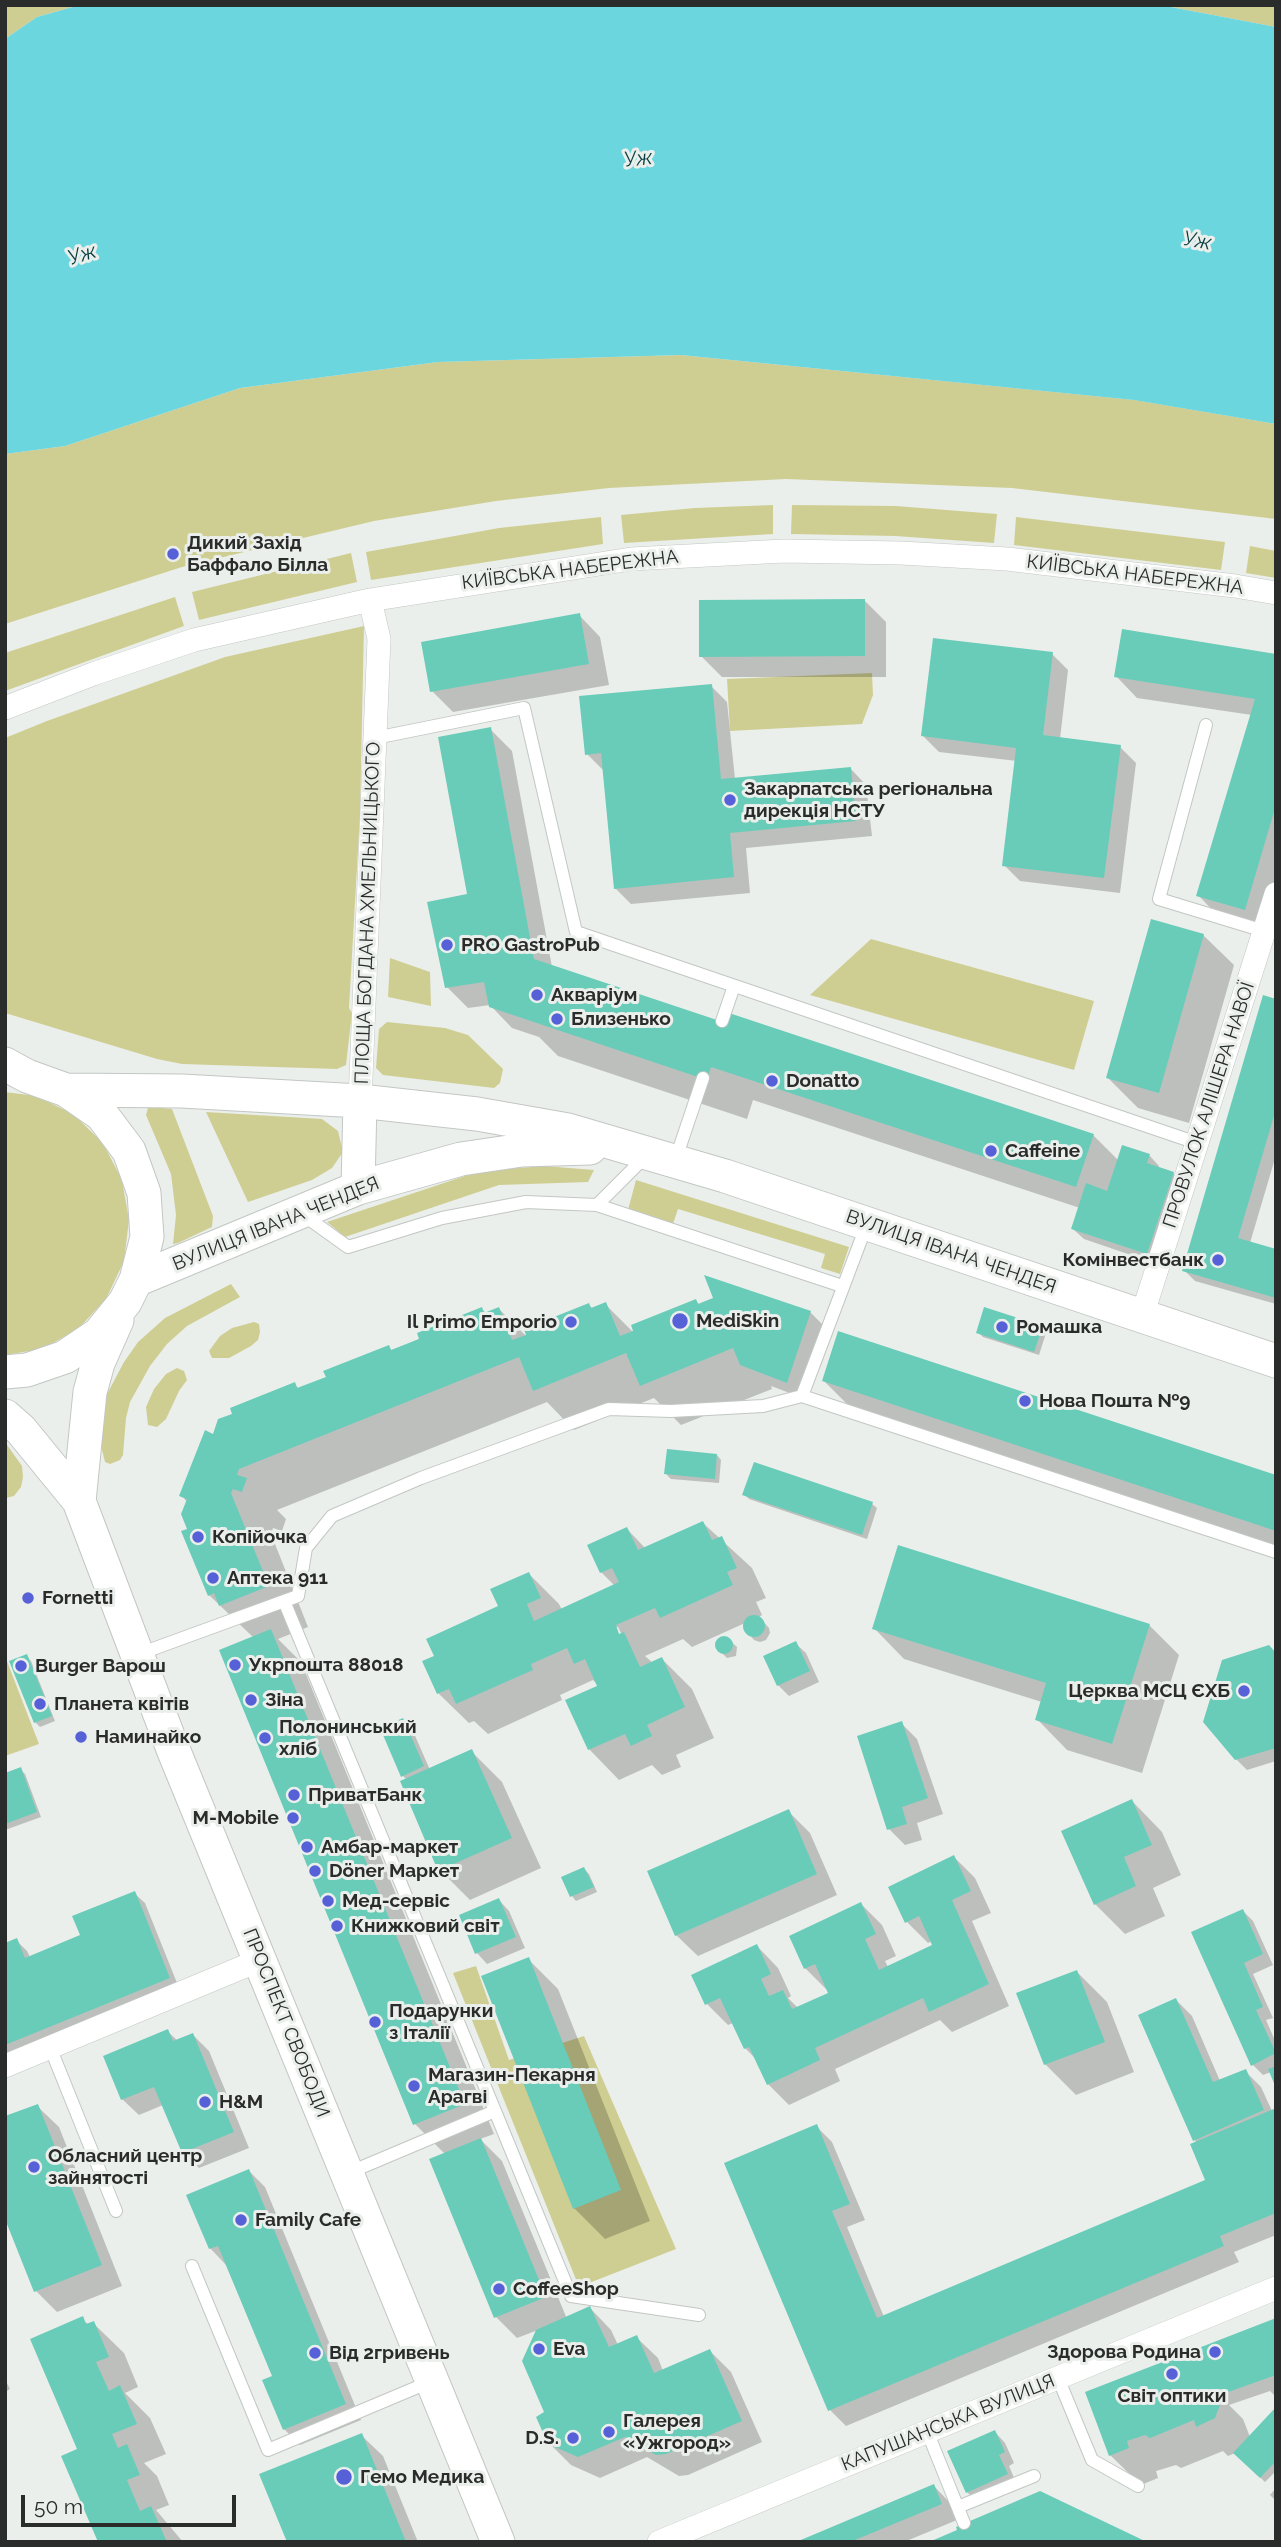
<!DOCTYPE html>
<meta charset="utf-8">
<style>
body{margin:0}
#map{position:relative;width:1281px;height:2547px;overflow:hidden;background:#ebefec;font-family:Raleway,sans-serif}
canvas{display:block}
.frame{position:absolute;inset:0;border:7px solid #2a2c2b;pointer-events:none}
.scale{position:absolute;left:21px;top:2495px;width:215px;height:32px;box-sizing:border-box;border:4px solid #2a2c2b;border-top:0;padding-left:9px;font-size:21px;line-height:24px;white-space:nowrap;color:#2a2c2b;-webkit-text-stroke:5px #ebefec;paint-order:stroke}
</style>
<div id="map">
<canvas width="1281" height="2547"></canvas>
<div class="frame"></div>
<div class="scale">50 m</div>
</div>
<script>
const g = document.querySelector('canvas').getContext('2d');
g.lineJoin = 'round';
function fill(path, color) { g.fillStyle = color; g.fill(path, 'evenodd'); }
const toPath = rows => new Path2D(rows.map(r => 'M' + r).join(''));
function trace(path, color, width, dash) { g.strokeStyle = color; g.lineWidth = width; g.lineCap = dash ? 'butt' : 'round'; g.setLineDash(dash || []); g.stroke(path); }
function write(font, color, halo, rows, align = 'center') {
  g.font = font + ' Raleway,sans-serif'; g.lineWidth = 6; g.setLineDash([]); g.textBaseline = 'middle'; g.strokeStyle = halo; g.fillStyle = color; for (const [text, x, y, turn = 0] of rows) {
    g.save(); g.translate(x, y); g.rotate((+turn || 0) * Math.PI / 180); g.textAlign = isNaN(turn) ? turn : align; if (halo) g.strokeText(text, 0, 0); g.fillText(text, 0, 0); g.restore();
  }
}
fill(toPath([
 [5,5,80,5,37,17,5,39],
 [1160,5,1276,5,1276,27],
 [681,355,1135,400,1276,424,1276,519,1012,488,786,479,609,488,496,501,374,521,182,567,5,624,5,454,65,446,240,388,438,362],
 [773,505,773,534,624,543,621,515,695,508],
 [792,505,896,506,997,514,994,543,895,536,791,534],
 [601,517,603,544,371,580,366,552,499,528],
 [1016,517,1225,542,1221,570,1014,545],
 [1250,546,1276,551,1276,578,1246,573],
 [351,553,357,582,199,620,192,592],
 [175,597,184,626,5,691,5,653],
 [364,626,360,815,349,1008,352,1013,346,1065,337,1069,182,1064,157,1059,5,1013,5,738,47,721,225,657],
 [872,673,873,695,862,724,730,731,727,679],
 [871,939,1094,1001,1074,1070,810,995],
 [390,958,430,972,431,1006,388,997],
 [387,1022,445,1028,468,1035,503,1069,500,1083,494,1088,383,1075,376,1068,379,1029],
 [5,1092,36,1096,73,1114,103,1143,122,1180,129,1220,124,1261,106,1299,78,1329,42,1349,5,1355],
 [153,1107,172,1109,213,1216,212,1227,178,1243,173,1244,176,1215,171,1174,146,1115,148,1108],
 [206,1112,322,1119,338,1131,343,1152,332,1168,312,1180,248,1202],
 [544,1166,594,1170,588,1182,499,1185,345,1237,327,1222,480,1171],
 [636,1180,849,1247,840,1274,821,1268,825,1254,678,1209,673,1224,628,1210],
 [231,1284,240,1297,187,1326,167,1344,150,1366,130,1402,126,1418,123,1455,120,1460,110,1464,105,1462,101,1446,103,1413,106,1396,124,1362,138,1342,165,1318],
 [254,1322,259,1324,260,1332,258,1340,251,1346,229,1358,212,1358,209,1351,220,1336,232,1328],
 [177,1368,184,1371,187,1380,179,1391,166,1419,157,1427,148,1425,146,1407,154,1389,166,1374],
 [5,1442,22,1466,23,1477,21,1487,14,1496,6,1498],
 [5,1656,39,1744,5,1756],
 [476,1966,509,2060,584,2036,676,2249,579,2287,453,1973]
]), '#cfce92');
fill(toPath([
 [80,5,1160,5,1276,27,1276,424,1134,400,681,355,438,362,240,388,65,446,5,454,5,39,37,17]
]), '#6cd6df');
fill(toPath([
 [864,600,886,622,886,677,722,677,701,656],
 [579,615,600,637,609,685,453,712,432,691],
 [1052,654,1068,670,1060,739,1120,747,1136,763,1120,893,1020,881,1004,865,1017,761,939,752,923,736],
 [1276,656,1276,898,1266,930,1219,917,1198,895,1252,715,1137,698,1116,676],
 [711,686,727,702,735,779,850,768,866,785,872,836,746,848,750,893,631,904,615,888,603,770,587,754],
 [490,729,512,751,552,967,727,1025,1093,1135,1119,1161,1149,1155,1159,1166,1158,1169,1173,1173,1184,1184,1157,1264,1084,1239,1073,1229,1080,1208,753,1100,747,1119,558,1056,539,1037,512,1028,490,1005,468,1008,447,987,469,895],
 [1203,935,1234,965,1189,1123,1138,1108,1108,1078],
 [1276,1001,1276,1155,1250,1243,1276,1251,1276,1304,1195,1281,1184,1270],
 [696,1301,700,1305,810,1312,826,1328,803,1398,771,1386,772,1389,681,1425,654,1398,574,1430,547,1402,277,1510,286,1519,282,1531,273,1528,271,1534,308,1627,278,1639,301,1662,494,2134,480,2139,502,2161,567,2319,590,2308,611,2330,618,2345,636,2337,658,2358,663,2371,710,2351,731,2372,762,2442,688,2475,679,2476,647,2457,600,2478,571,2465,549,2443,538,2330,517,2338,496,2317,445,2154,415,2124,254,1638,209,1595,189,1530,187,1502,181,1495,214,1436,295,1384,299,1389,328,1378,388,1347,393,1351,482,1309,487,1314,499,1309,530,1340,589,1305,593,1309,606,1305,637,1336],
 [1042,1328,1046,1333,1039,1355,983,1337,978,1332],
 [824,1381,1276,1477,1276,1550,854,1411],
 [717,1455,721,1460,719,1483,671,1479,666,1474],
 [744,1494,872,1504,877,1508,867,1539,749,1499],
 [703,1523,752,1568,766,1598,756,1602,762,1615,759,1617,769,1628,770,1633,766,1640,760,1642,754,1640,744,1628,745,1623,692,1647,683,1639,645,1656,653,1663,662,1659,692,1689,714,1738,676,1755,681,1767,662,1775,652,1765,619,1780,589,1749,600,1687,593,1680,560,1695,562,1700,488,1734,474,1721,469,1723,438,1693,436,1657,500,1607,529,1574,559,1604,562,1610,615,1586,601,1572,627,1529,646,1549],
 [614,1627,618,1627,625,1641,621,1642],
 [1149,1625,1179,1655,1142,1773,1067,1750,1037,1719,1042,1702,904,1659,874,1628],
 [722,1638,727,1638,737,1647,736,1656,727,1658,718,1649,719,1640],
 [795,1643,806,1653,819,1682,789,1696,778,1685],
 [1276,1654,1276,1761,1247,1770,1236,1759],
 [26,1656,31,1661,55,1721,40,1727,35,1722],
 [403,1720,413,1731,430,1770,472,1752,502,1782,541,1868,470,1900,440,1870,407,1780,403,1776],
 [901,1723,917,1739,943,1814,917,1823,922,1840,905,1845,889,1829],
 [20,1769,25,1774,41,1817,5,1830,5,1775],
 [1132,1801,1162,1832,1181,1875,1153,1888,1165,1916,1125,1934,1095,1904],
 [788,1811,810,1833,837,1895,698,1956,676,1935],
 [954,1857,975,1878,991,1913,972,1921,1009,2006,952,2032,940,2020,835,2069,840,2081,789,2105,768,2084,757,2060,745,2048,733,2023,728,2025,707,2004,757,1946,778,1968,791,1996,788,1998,798,2008,830,1993,805,1968,861,1904,882,1925,896,1956,885,1961,888,1967,934,1946,932,1941,928,1943,907,1922],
 [584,1869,589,1874,597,1892,576,1901,572,1896],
 [134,1893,145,1903,179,1988,5,2059,5,1945,17,1941,27,1951,30,1957,82,1936],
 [499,1900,509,1911,525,1948,487,1964,477,1953],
 [1243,1911,1253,1921,1273,1965,1253,1974,1273,2018,1266,2020,1276,2043,1276,2084,1271,2072,1263,2075,1253,2065,1193,1933],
 [528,1959,558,1989,650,2221,605,2239,574,2208],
 [1077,1972,1107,2002,1134,2072,1076,2095,1045,2064],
 [1176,2000,1192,2016,1220,2081,1245,2071,1261,2087,1272,2111,1276,2110,1276,2235,1234,2252,1239,2262,846,2426,830,2410,816,2126,832,2142,865,2220,847,2227,884,2317,1208,2181,1195,2140],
 [167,2031,178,2041,193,2035,209,2051,249,2148,199,2168,183,2152,163,2105,139,2115,122,2099],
 [37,2106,59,2127,122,2286,57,2312,36,2291],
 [249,2171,265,2187,361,2420,300,2445,284,2429,275,2377,226,2265,210,2248],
 [82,2319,89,2325,93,2323,124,2353,138,2387,125,2393,150,2418,166,2454,144,2463,157,2476,169,2505,156,2510,183,2542,100,2542,79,2450],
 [1276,2320,1276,2397,1270,2391,1229,2405,1243,2419,1250,2437,1276,2410,1276,2471,1265,2482,1235,2453,1228,2456,1223,2451,1181,2468,1176,2465,1156,2471,1158,2478,1141,2485,1110,2455,1087,2393],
 [5,2379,10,2389,5,2392],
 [995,2432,1005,2443,1014,2463,1009,2466,1017,2485,978,2503,967,2492],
 [361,2435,383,2456,418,2542,289,2542],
 [934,2486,950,2503,957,2520,904,2542,800,2542],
 [1276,2488,1276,2501,1270,2495]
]), '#0003');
fill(toPath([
 [865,599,865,656,699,657,699,600],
 [580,613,589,664,430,692,421,642],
 [1122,629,1276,654,1276,805,1245,910,1196,896,1255,699,1114,677],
 [933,638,1053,652,1043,735,1121,745,1104,878,1002,866,1016,748,921,736],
 [712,684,721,779,851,767,856,821,730,833,734,877,614,889,601,753,585,755,579,696],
 [491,727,534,959,726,1023,729,1013,1094,1134,1076,1187,711,1067,707,1080,489,1007,484,982,445,988,427,902,467,894,438,737],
 [1151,919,1204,934,1159,1093,1106,1078],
 [1263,995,1276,999,1276,1109,1238,1238,1276,1249,1276,1298,1182,1271],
 [1122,1145,1150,1154,1147,1163,1174,1172,1147,1254,1071,1229,1086,1183,1107,1191],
 [704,1275,811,1311,787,1383,740,1365,733,1348,640,1386,626,1353,533,1391,519,1357,239,1469,237,1475,247,1478,242,1492,233,1489,231,1493,269,1586,219,1606,214,1593,208,1596,181,1531,187,1529,181,1514,187,1499,179,1496,205,1430,213,1434,218,1419,232,1414,230,1408,295,1382,297,1388,326,1377,323,1371,389,1345,391,1350,419,1339,417,1333,482,1307,484,1313,499,1307,512,1340,526,1335,524,1329,589,1303,591,1308,606,1302,620,1336,633,1331,631,1325,696,1299,698,1304,713,1298],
 [984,1307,1043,1326,1034,1352,976,1333],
 [838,1331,1276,1475,1276,1531,822,1381],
 [667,1449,717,1454,715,1479,664,1474],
 [754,1462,873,1502,862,1535,742,1495],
 [703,1521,712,1540,722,1536,737,1568,727,1572,733,1585,660,1618,655,1608,616,1625,619,1634,624,1632,640,1667,662,1657,685,1707,647,1725,652,1736,631,1746,625,1734,588,1750,565,1700,597,1686,585,1659,574,1664,567,1648,531,1664,533,1670,456,1704,449,1689,437,1694,422,1661,434,1656,426,1639,498,1606,490,1589,529,1572,541,1598,527,1604,534,1621,619,1582,612,1568,600,1573,587,1545,627,1527,638,1550],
 [898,1545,1150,1624,1112,1744,1035,1720,1046,1683,872,1629],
 '743 1626a11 11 0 1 1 22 0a11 11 0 1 1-22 0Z',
 [271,1629,465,2104,413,2125,219,1650],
 '715 1645a9 9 0 1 1 18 0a9 9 0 1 1-18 0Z',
 [796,1641,810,1671,777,1686,763,1656],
 [1269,1645,1276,1653,1276,1748,1235,1760,1203,1722,1222,1660],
 [27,1654,52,1716,34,1723,9,1661],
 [403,1718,424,1766,401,1777,380,1728],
 [902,1721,928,1798,902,1807,907,1824,887,1830,857,1736],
 [472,1749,512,1838,438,1871,400,1781],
 [21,1767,37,1812,5,1824,5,1773],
 [1132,1799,1152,1845,1124,1857,1136,1886,1094,1905,1061,1831],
 [789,1809,817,1874,675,1936,647,1871],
 [954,1855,971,1891,952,1900,989,1984,929,2012,923,1998,815,2048,820,2060,767,2085,749,2047,744,2049,720,1998,705,2005,691,1975,757,1944,771,1974,761,1979,769,1996,783,1990,792,2009,828,1993,815,1964,804,1969,789,1936,861,1902,876,1934,865,1939,879,1970,932,1945,919,1916,905,1923,888,1887],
 [584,1867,594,1887,570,1897,561,1877],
 [135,1891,170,1978,5,2045,5,1943,17,1938,25,1958,80,1935,72,1916],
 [499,1898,516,1937,475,1954,459,1915],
 [1243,1909,1263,1954,1244,1963,1263,2007,1256,2010,1276,2053,1251,2066,1191,1932],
 [529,1957,621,2190,573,2209,481,1976],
 [1077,1970,1105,2042,1044,2065,1016,1993],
 [1176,1998,1213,2082,1246,2069,1264,2110,1193,2141,1138,2015],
 [168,2029,173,2041,193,2033,234,2132,182,2153,154,2087,121,2100,103,2056],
 [1276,2066,1276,2088,1268,2069],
 [38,2104,102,2265,34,2292,5,2219,5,2116],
 [1276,2108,1276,2213,1220,2236,1224,2246,828,2411,724,2163,817,2124,850,2204,832,2211,877,2318,1205,2180,1190,2144],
 [481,2138,546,2297,494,2318,429,2159],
 [249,2169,346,2404,283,2430,262,2380,272,2376,218,2246,209,2249,186,2195],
 [590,2306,609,2347,637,2335,654,2373,710,2349,742,2421,666,2454,656,2455,625,2437,578,2457,548,2444,536,2417,544,2412,522,2361,536,2330],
 [83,2316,86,2324,94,2321,109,2357,96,2362,109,2391,120,2385,137,2424,112,2434,118,2448,127,2444,140,2475,127,2480,140,2511,151,2506,166,2540,163,2542,98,2542,61,2456,77,2449,30,2339],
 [1276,2318,1276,2375,1217,2396,1220,2405,1215,2418,1196,2427,1194,2420,1150,2438,1145,2435,1127,2441,1129,2448,1109,2456,1085,2392],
 [1276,2407,1276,2461,1260,2478,1233,2453],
 [995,2430,1005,2452,999,2455,1008,2474,966,2493,947,2451],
 [362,2433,406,2542,287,2542,259,2474],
 [934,2484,942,2504,850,2542,796,2542],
 [1040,2491,1147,2542,929,2542,957,2530,956,2527]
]), '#68ccb8');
const lane = toPath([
 [1206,725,1159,899,1264,931],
 [375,738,524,708,576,932,1197,1143],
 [722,1021,734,986],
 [675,1161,703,1078],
 [597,1205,842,1286],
 [302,1214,348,1247,442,1218,526,1202,597,1205,646,1156],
 [802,1396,1276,1552],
 [284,1601,495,2111],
 [139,1654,298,1596,306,1548,332,1516,421,1478,609,1409,671,1411,763,1406,802,1396,867,1224],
 [50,2047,116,2211],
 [348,2173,495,2111,571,2296,699,2315],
 [192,2266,268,2450,432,2381],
 [1058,2378,1092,2460,1138,2486],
 [927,2431,964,2523],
 [958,2507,1034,2476]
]);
const street = toPath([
 [5,708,93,674,194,640,370,600,631,559,784,551,901,553,1007,559,1235,586,1276,593],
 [360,1101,379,639,370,600],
 [1142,1316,1276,894],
 [5,2066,260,1960],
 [659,2542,1276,2288]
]);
const secondary = toPath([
 [5,1064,27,1076,66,1090,102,1115,129,1151,144,1193,147,1237,136,1280,125,1302,99,1334,65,1357,27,1370,5,1372],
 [66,1090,182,1091,360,1101,477,1114,568,1130,725,1176,1276,1361],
 [358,1188,360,1101],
 [136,1280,358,1188,461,1159,522,1150,590,1148],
 [5,1416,21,1430,79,1501,173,1749,498,2542],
 [79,1501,90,1392,98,1363,117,1320]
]);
trace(lane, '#c2c7c3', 14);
trace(street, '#c2c7c3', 24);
trace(secondary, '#c2c7c3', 35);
trace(lane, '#fff', 12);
trace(street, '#fff', 23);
trace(secondary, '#fff', 33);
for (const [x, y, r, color] of [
 [173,554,7,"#5660d7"],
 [730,800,7,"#5660d7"],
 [447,945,7,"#5660d7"],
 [537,995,7,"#5660d7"],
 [557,1019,7,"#5660d7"],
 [772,1081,7,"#5660d7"],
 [991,1151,7,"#5660d7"],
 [1218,1260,7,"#5660d7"],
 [680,1321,9,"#5660d7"],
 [571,1322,7,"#5660d7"],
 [1002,1327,7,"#5660d7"],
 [1025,1401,7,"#5660d7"],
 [198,1537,7,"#5660d7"],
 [213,1578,7,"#5660d7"],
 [28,1598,7,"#5660d7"],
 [235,1665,7,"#5660d7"],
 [21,1666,7,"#5660d7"],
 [1244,1691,7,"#5660d7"],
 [251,1700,7,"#5660d7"],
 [40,1704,7,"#5660d7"],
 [81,1737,7,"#5660d7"],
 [265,1738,7,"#5660d7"],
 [294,1795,7,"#5660d7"],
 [293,1818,7,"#5660d7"],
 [307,1847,7,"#5660d7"],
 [315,1871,7,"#5660d7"],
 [328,1901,7,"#5660d7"],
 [337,1926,7,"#5660d7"],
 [375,2022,7,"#5660d7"],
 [414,2086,7,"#5660d7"],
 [205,2102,7,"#5660d7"],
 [34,2167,7,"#5660d7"],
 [241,2220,7,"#5660d7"],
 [499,2289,7,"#5660d7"],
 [539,2349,7,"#5660d7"],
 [1215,2352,7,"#5660d7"],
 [315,2353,7,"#5660d7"],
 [1172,2374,7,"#5660d7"],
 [609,2432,7,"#5660d7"],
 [573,2438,7,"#5660d7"],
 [344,2477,9,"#5660d7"]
]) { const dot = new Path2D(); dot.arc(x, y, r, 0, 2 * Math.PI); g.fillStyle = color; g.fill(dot); trace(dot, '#ebefec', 2.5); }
write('bold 19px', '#2a2c2b', '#ebefec', [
 ["Дикий Захід",187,543],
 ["Баффало Білла",187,565],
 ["Закарпатська регіональна",744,789],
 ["дирекція НСТУ",744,811],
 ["PRO GastroPub",461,945],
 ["Акваріум",551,995],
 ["Близенько",571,1019],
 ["Donatto",786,1081],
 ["Caffeine",1005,1151],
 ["Комінвестбанк",1204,1260,"right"],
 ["MediSkin",696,1321],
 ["Il Primo Emporio",557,1322,"right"],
 ["Ромашка",1016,1327],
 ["Нова Пошта №9",1039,1401],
 ["Копійочка",212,1537],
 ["Аптека 911",227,1578],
 ["Fornetti",42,1598],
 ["Укрпошта 88018",249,1665],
 ["Burger Варош",35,1666],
 ["Церква МСЦ ЄХБ",1230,1691,"right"],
 ["Зіна",265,1700],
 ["Планета квітів",54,1704],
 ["Полонинський",279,1727],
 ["хліб",279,1749],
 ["Наминайко",95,1737],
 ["ПриватБанк",308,1795],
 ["M-Mobile",279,1818,"right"],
 ["Амбар-маркет",321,1847],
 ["Döner Маркет",329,1871],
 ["Мед-сервіс",342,1901],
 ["Книжковий світ",351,1926],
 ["Подарунки",389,2011],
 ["з Італії",389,2033],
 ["Магазин-Пекарня",428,2075],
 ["Арагві",428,2097],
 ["H&M",219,2102],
 ["Обласний центр",48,2156],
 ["зайнятості",48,2178],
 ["Family Cafe",255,2220],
 ["CoffeeShop",513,2289],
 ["Eva",553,2349],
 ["Здорова Родина",1201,2352,"right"],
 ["Від 2гривень",329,2353],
 ["Світ оптики",1172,2396,"center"],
 ["Галерея",623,2421],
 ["«Ужгород»",623,2443],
 ["D.S.",559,2438,"right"],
 ["Гемо Медика",360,2477]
], 'left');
write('19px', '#2a2c2b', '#ebefec', [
 ["КИЇВСЬКА НАБЕРЕЖНА",570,570,-7],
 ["КИЇВСЬКА НАБЕРЕЖНА",1135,575,7],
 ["ПЛОЩА БОГДАНА ХМЕЛЬНИЦЬКОГО",368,913,-88],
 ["ПРОВУЛОК АЛІШЕРА НАВОЇ",1209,1105,-72],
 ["ВУЛИЦЯ ІВАНА ЧЕНДЕЯ",276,1224,-22],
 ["ВУЛИЦЯ ІВАНА ЧЕНДЕЯ",951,1252,19],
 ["ПРОСПЕКТ СВОБОДИ",286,2023,68],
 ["КАПУШАНСЬКА ВУЛИЦЯ",948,2423,-22]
]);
write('italic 21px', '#063b3f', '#ebefec', [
 ["Уж",638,159,-6],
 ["Уж",1197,241,10],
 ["Уж",82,255,-17]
]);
</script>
